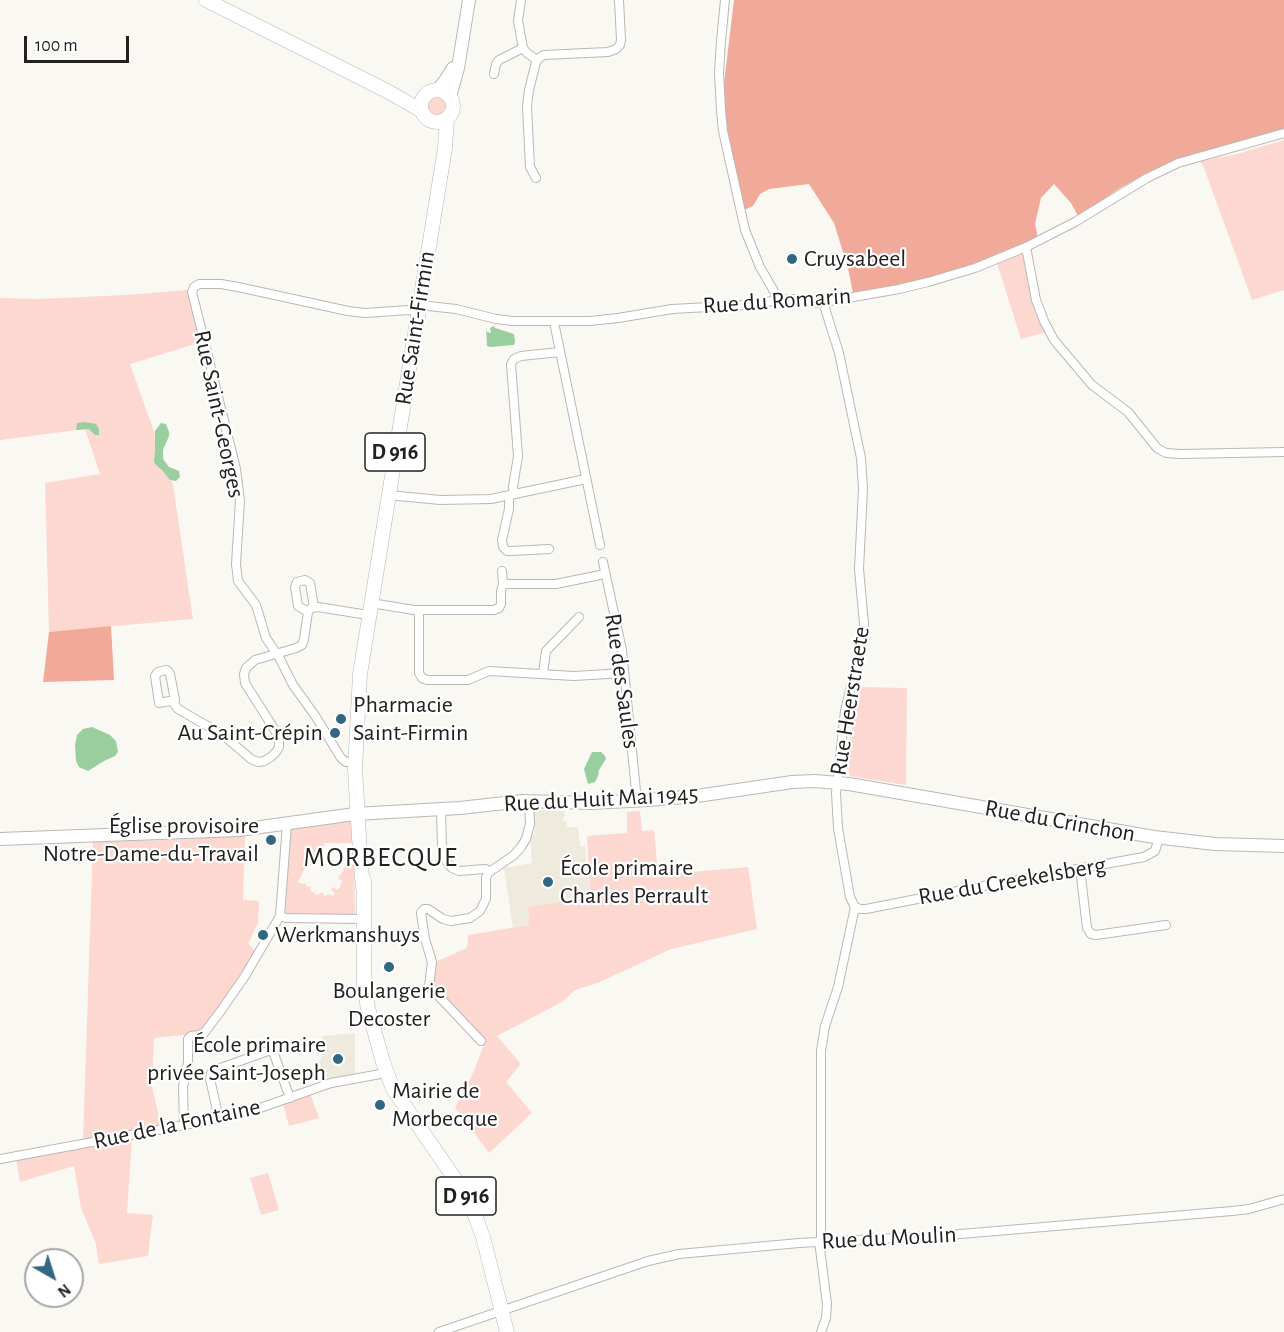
<!DOCTYPE html>
<meta charset="utf-8">
<style>
body{margin:0}
#map{position:relative;width:1284px;height:1332px;overflow:hidden;background:#faf8f2;font-family:"Alegreya Sans",sans-serif}
canvas{display:block}
.north{position:absolute;left:24px;top:1248px;width:60px;height:60px;box-sizing:border-box;background:#fff;border:2px solid #a7a6a5;border-radius:50%;rotate:141deg;font-size:16px;font-weight:700;line-height:24px;text-align:center;color:#22211f}
.north::after{content:'';display:block;margin:auto;width:21px;height:27px;background:#316782;clip-path:polygon(50% 0,100% 100%,50% 72%,0 100%)}
.scale{position:absolute;left:24px;top:36px;width:105px;height:27px;box-sizing:border-box;border:3px solid #22211f;border-top:0;padding-left:8px;font-size:18px;line-height:21px;white-space:nowrap;color:#22211f;-webkit-text-stroke:4px #fff;paint-order:stroke}
</style>
<div id="map">
<canvas width="1284" height="1332"></canvas>
<div class="north">N</div>
<div class="scale">100 m</div>
</div>
<script>
const g = document.querySelector('canvas').getContext('2d');
g.lineJoin = 'round';
function fill(path, color) { g.fillStyle = color; g.fill(path, 'evenodd'); }
const toPath = rows => new Path2D(rows.map(r => 'M' + r).join(''));
function trace(path, color, width, dash) { g.strokeStyle = color; g.lineWidth = width; g.lineCap = dash ? 'butt' : 'round'; g.setLineDash(dash || []); g.stroke(path); }
function write(font, color, halo, rows, align = 'center') {
  g.font = font + ' "Alegreya Sans",sans-serif'; g.lineWidth = 4.5; g.setLineDash([]); g.textBaseline = 'middle'; g.strokeStyle = halo; g.fillStyle = color; for (const [text, x, y, turn = 0] of rows) {
    g.save(); g.translate(x, y); g.rotate((+turn || 0) * Math.PI / 180); g.textAlign = isNaN(turn) ? turn : align; if (halo) g.strokeText(text, 0, 0); g.fillText(text, 0, 0); g.restore();
  }
}
fill(toPath([
 [533,810,565,811,565,816,563,817,563,821,566,821,567,827,578,827,580,846,585,846,590,897,528,907,529,925,513,928,504,868,532,863,530,835,535,834],
 [355,1033,355,1075,320,1083,314,1062,321,1061,322,1036]
]), '#efeade');
fill(toPath([
 '428 106a9 9 0 1 1 18 0a9 9 0 1 1-18 0Z',
 [1284,140,1284,290,1252,300,1204,168,1200,161,1237,154],
 [1021,253,1023,253,1046,332,1021,339,997,263],
 [187,290,202,342,130,364,173,485,193,619,49,632,45,483,100,474,85,429,0,440,0,298,40,299,126,295],
 [859,687,907,688,906,785,850,776,848,768,851,734],
 [640,811,642,831,654,830,658,875,748,867,757,929,671,949,600,982,575,990,562,1002,497,1036,521,1064,506,1082,532,1113,489,1153,455,1108,474,1071,485,1042,433,986,433,963,467,948,468,935,529,925,528,907,590,897,587,836,627,833,627,812],
 [352,820,354,843,324,843,325,845,322,848,323,849,319,855,318,854,318,856,316,859,315,859,314,864,308,861,298,882,303,884,306,883,306,885,308,887,310,886,311,891,315,894,318,895,322,892,325,896,329,894,333,896,335,893,331,890,333,887,337,890,340,887,342,881,338,878,344,870,343,869,347,863,348,863,349,860,351,857,354,857,355,916,283,913,290,828],
 [245,835,243,900,259,901,258,923,248,944,257,952,202,1033,154,1038,152,1086,161,1126,83,1140,93,842,168,840],
 [310,1093,319,1118,289,1126,283,1103],
 [132,1138,127,1213,153,1215,148,1256,99,1264,96,1244,81,1208,74,1166,20,1182,16,1158],
 [268,1173,279,1210,261,1215,250,1178]
]), '#fcd8d0');
fill(toPath([
 [734,0,1284,0,1284,130,1176,159,1149,172,1120,188,1078,216,1071,203,1054,184,1041,198,1035,224,1038,238,984,261,921,281,853,293,848,268,834,223,809,184,769,189,760,194,753,206,744,210,729,142,724,107,724,83],
 [111,626,114,680,43,682,49,632]
]), '#f1aa9a');
fill(toPath([
 [494,326,495,328,514,334,515,342,514,345,490,347,487,346,486,327,487,332,491,333,490,328],
 [85,422,96,424,99,429,99,435,95,435,89,429,76,430,77,423],
 [161,423,166,424,169,432,169,436,163,450,163,459,169,467,179,471,180,477,176,481,170,480,162,470,155,464,154,461,155,451,155,431],
 [92,727,110,735,116,741,118,752,115,756,104,761,88,771,79,767,76,761,75,745,77,735,83,729],
 [592,752,601,752,605,756,606,759,599,770,598,776,595,782,588,784,584,769]
]), '#99ce9e');
const street = toPath([
 [521,0,518,21,523,48,527,53,537,60],
 [725,0,721,41,719,73,721,110,723,131,745,230,760,267,779,300],
 [494,74,496,64,499,60,523,48],
 [536,178,530,167,527,106,529,90,536,62,539,58,544,55,608,52,616,49,620,45,621,40,619,0],
 [1026,247,1036,300,1044,321,1054,340,1092,385,1128,412,1157,448,1166,453,1181,454,1284,452],
 [419,305,456,309,496,319,513,321,590,321,618,318,672,309,746,305,779,300,793,299,819,303,899,289,928,282,975,268,1026,247,1075,222,1147,178,1178,163,1284,133],
 [554,322,600,545],
 [514,494,513,487,518,456,511,364,514,359,521,356,560,352],
 [388,495,440,500,491,499,586,479],
 [509,495,509,509,502,540,503,547,507,551,511,551,549,549],
 [603,562,622,650,637,801],
 [502,571,503,584],
 [371,603,414,610,494,610,499,608,501,604,501,591,503,584,556,584,605,574],
 [419,610,419,673,422,678,427,680,468,680,489,671,574,676,624,673],
 [308,612,298,606,295,587,297,582,305,580,310,583,314,607],
 [166,670,168,671,170,674,175,700,159,703,155,676,158,672,166,670],
 [543,673,546,651,579,617],
 [172,701,178,709,223,735,251,759,258,762,264,761,271,757,276,752,279,747,279,741,276,732,245,683,244,674,246,668,255,660,296,648,302,645,304,639,308,612,311,608,318,607,368,615],
 [358,762,346,762,341,758,316,717,293,685,279,657,266,638,256,605,238,581,236,564,240,501,236,469,192,292,194,287,199,284,221,284,238,287,348,311,365,313,409,310,418,311],
 [441,809,442,849,448,864,452,868,459,871,485,869,490,871],
 [1080,868,1087,928,1091,934,1096,935,1166,925],
 [855,907,860,909,866,909,999,883,1144,857,1155,851,1159,838],
 [280,916,286,918,363,919],
 [481,1041,429,986,432,962,425,939,421,913,424,909,428,909,443,919,451,921,470,918,480,911,486,899,486,878,488,873,514,855,521,847,526,839,530,824,529,801],
 [219,1119,210,1079,211,1073,215,1070,268,1051,271,1051,274,1054,290,1098],
 [184,1126,183,1087,188,1062,188,1039,191,1036,199,1035,204,1033,220,1012,245,976,280,916,287,824],
 [0,1159,212,1120,260,1108,331,1083,386,1073],
 [819,1241,827,1304,826,1318,821,1332],
 [821,1241,821,1051,825,1026,838,987,855,907,850,897,838,828,836,793,845,711,861,646,864,624,859,569,863,489,861,458,839,353,823,302],
 [439,1332,648,1261,679,1254,799,1243,949,1235,1232,1211,1249,1209,1284,1199]
]);
const secondary = toPath([
 [437,90,445,81,453,68],
 [450,97,458,68,469,0],
 [0,839,239,830,355,814,460,808,523,801,591,803,648,800,697,796,792,782,815,781,849,784,1154,837,1215,844,1284,846]
]);
const primary = toPath([
 [206,0,389,92,422,111],
 '421 106a16 16 0 1 1 32 0a16 16 0 1 1-32 0Z',
 [364,880,364,986,368,1008,383,1062,393,1089,457,1182,473,1210,483,1237,507,1332],
 [363,888,360,853,355,769,360,674,445,148,447,118]
]);
trace(street, '#bab8b3', 10);
trace(secondary, '#bab8b3', 14);
trace(primary, '#bab8b3', 15);
trace(street, '#fff', 8);
trace(secondary, '#fff', 12);
trace(primary, '#fff', 14);
for (const [x, y, r, color] of [
 [792,259,6,"#316782"],
 [341,719,6,"#316782"],
 [335,733,6,"#316782"],
 [271,840,6,"#316782"],
 [548,882,6,"#316782"],
 [263,935,6,"#316782"],
 [389,967,6,"#316782"],
 [338,1059,6,"#316782"],
 [380,1105,6,"#316782"]
]) { const dot = new Path2D(); dot.arc(x, y, r, 0, 2 * Math.PI); g.fillStyle = color; g.fill(dot); trace(dot, '#fff', 2); }
for (const [x, y, w] of [
 [395,452,60],
 [466,1196,60]
]) { const box = new Path2D(); box.roundRect(x - w / 2, y - 19, w, 38, 4.5); g.fillStyle = '#fff'; g.fill(box); trace(box, '#22211f', 1.5); }
write('bold 22px', '#22211f', null, [
 ["D 916",395,452],
 ["D 916",466,1196]
]);
write('24px', '#22211f', '#fff', [
 ["Cruysabeel",804,259],
 ["Pharmacie",353,705],
 ["Saint-Firmin",353,733],
 ["Au Saint-Crépin",323,733,"right"],
 ["Église provisoire",259,826,"right"],
 ["Notre-Dame-du-Travail",259,854,"right"],
 ["École primaire",560,868],
 ["Charles Perrault",560,896],
 ["Werkmanshuys",275,935],
 ["Boulangerie",389,991,"center"],
 ["Decoster",389,1019,"center"],
 ["École primaire",326,1045,"right"],
 ["privée Saint-Joseph",326,1073,"right"],
 ["Mairie de",392,1091],
 ["Morbecque",392,1119]
], 'left');
write('24px', '#22211f', '#fff', [
 ["Rue du Romarin",777,301,-4],
 ["Rue Saint-Firmin",415,328,-81],
 ["Rue Saint-Georges",219,414,78],
 ["Rue des Saules",622,681,82],
 ["Rue Heerstraete",850,701,-81],
 ["Rue du Huit Mai 1945",601,799,-3],
 ["Rue du Crinchon",1060,821,10],
 ["Rue du Creekelsberg",1012,881,-10],
 ["Rue de la Fontaine",177,1124,-12],
 ["Rue du Moulin",889,1238,-3]
]);
g.letterSpacing = '1.5px';
write('27px', '#22211f', '#fff', [
 ["MORBECQUE",381,858]
]);
g.letterSpacing = '0px';
</script>
